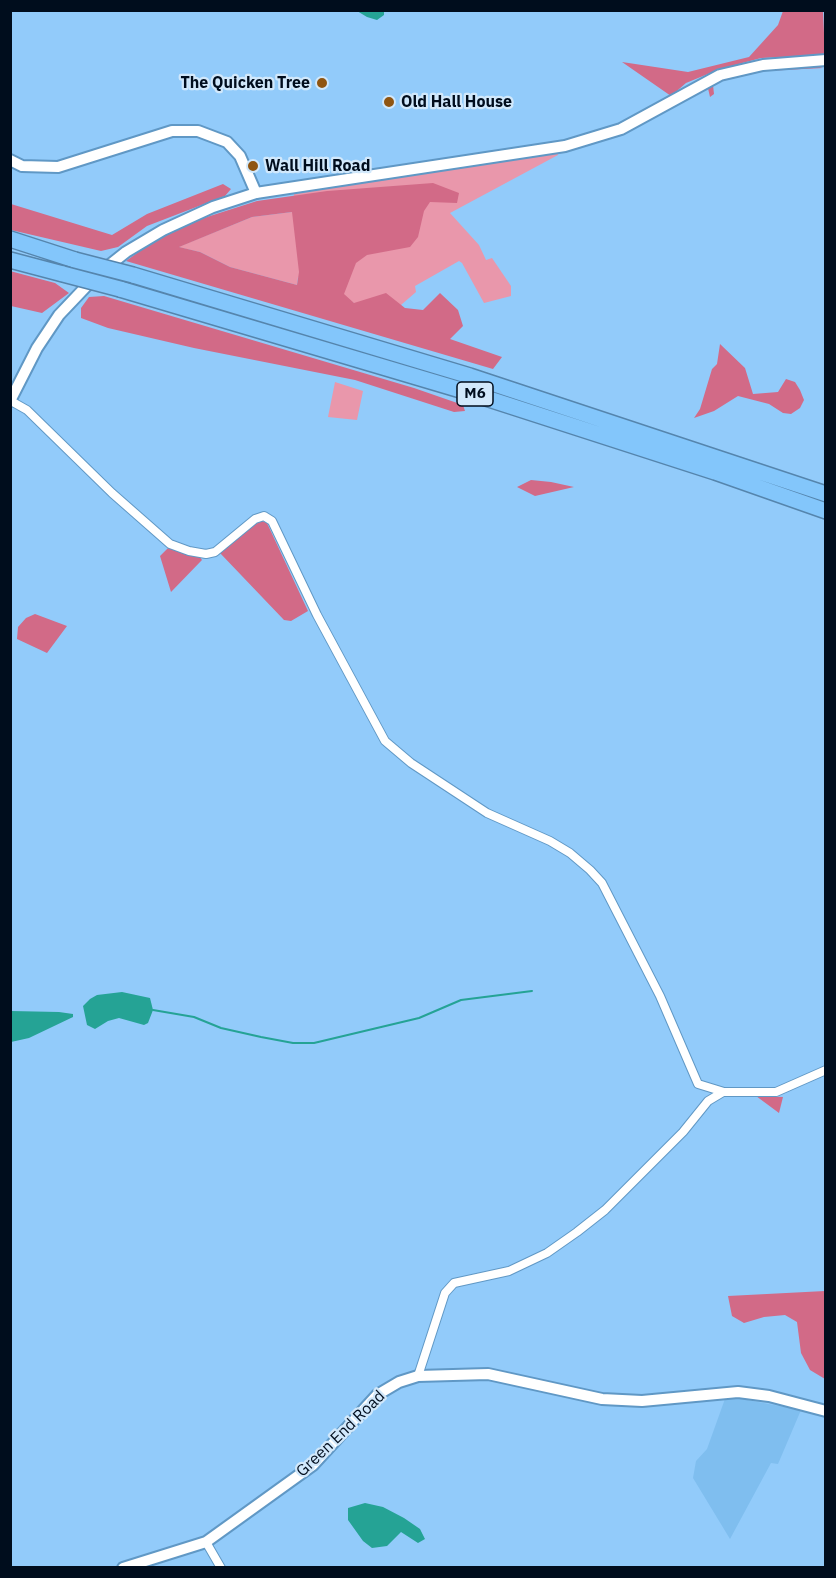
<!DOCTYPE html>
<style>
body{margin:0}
#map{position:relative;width:836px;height:1578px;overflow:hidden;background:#92cbfa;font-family:"IBM Plex Sans",sans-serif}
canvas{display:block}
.frame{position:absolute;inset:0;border:12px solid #000d1d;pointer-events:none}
</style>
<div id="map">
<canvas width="836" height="1578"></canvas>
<div class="frame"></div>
</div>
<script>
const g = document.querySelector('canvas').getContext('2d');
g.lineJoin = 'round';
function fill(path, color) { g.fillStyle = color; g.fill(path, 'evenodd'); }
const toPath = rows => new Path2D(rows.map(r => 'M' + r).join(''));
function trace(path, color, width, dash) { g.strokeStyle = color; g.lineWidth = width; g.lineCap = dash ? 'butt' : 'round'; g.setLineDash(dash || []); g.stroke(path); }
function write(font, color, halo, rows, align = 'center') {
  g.font = font + ' "IBM Plex Sans",sans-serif'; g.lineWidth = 4.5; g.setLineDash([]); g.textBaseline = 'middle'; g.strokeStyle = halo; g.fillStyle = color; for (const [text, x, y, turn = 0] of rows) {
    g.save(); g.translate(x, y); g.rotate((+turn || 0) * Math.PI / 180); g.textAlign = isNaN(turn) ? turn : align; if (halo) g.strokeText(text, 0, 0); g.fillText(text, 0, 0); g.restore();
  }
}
fill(toPath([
 [726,1396,801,1410,778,1464,771,1463,730,1539,693,1478,696,1461,707,1449]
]), '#7fbeef');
fill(toPath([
 [558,151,558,155,450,213,479,245,486,260,492,258,511,286,511,296,484,303,462,263,459,261,415,286,416,292,386,318,298,277,297,285,230,267,200,252,178,247,252,217,292,212,294,194],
 [335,382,363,391,357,420,328,417]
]), '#e997ab');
fill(toPath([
 [783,11,823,11,825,55,761,58,720,69,686,83,671,96,622,62,688,72,749,57,778,25],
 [812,65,823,68,765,71,722,81,713,85,714,94,710,97,707,84,721,77,764,68],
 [433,183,459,193,457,203,430,202,424,211,418,237,410,247,367,255,356,263,344,294,354,303,386,293,405,308,423,310,440,293,458,310,463,326,450,339,502,357,493,369,126,261,155,240,185,224,257,201,327,191],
 [292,212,299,272,297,285,230,267,200,252,179,247,252,217],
 [223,184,231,189,225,196,147,226,118,247,101,251,11,230,11,204,112,235,147,214],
 [10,271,55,283,69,293,42,313,11,306],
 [104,296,414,388,463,405,465,411,454,412,355,380,194,348,108,328,81,318,81,308,89,297],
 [720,344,745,368,753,394,778,392,786,379,795,382,800,390,804,400,800,408,791,414,783,413,769,404,738,396,714,411,694,418,700,409,712,369,717,364],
 [531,480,551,482,574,487,535,496,517,487],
 [262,521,267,523,308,611,291,621,284,620,220,553,253,525],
 [169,547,200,557,202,560,171,592,160,556],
 [35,614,67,626,47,653,17,639,18,627,26,618],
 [756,1096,783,1097,779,1113],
 [825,1291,825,1379,810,1370,801,1353,797,1322,785,1315,764,1317,744,1323,732,1316,728,1296]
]), '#d26a87');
fill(toPath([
 [357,11,384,11,384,15,377,20,367,17],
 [122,992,150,998,153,1010,148,1023,144,1025,119,1018,108,1021,95,1029,87,1025,83,1006,90,999,97,995],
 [11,1011,59,1012,73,1014,73,1017,29,1038,11,1042],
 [365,1503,383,1507,404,1518,420,1529,425,1539,418,1543,401,1532,387,1546,372,1548,363,1541,348,1520,348,1508]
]), '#25a395');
trace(toPath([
 [153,1010,194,1017,221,1028,261,1037,293,1043,314,1043,419,1018,461,1000,532,991]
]), '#25a395', 2);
const minor = toPath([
 [11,401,27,410,112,493,170,544,189,551,206,554,215,552,255,519,264,516,272,521,317,615,385,741,411,763,487,813,550,841,570,853,590,870,602,883,660,996,698,1084,724,1092,776,1092,826,1070],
 [418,1376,445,1293,454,1283,509,1271,547,1253,577,1232,605,1210,683,1132,708,1101,723,1092],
 [206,1542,221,1568]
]);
const tertiary = toPath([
 [10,160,22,166,58,167,172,131,198,131,227,142,240,156,256,193],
 [123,1568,206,1542,313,1465,377,1395,399,1382,418,1376,488,1374,602,1399,642,1401,738,1392,769,1396,826,1411]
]);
const secondary = toPath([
 [10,401,37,348,59,315,97,275,126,252,163,230,213,207,256,193,565,146,621,129,720,75,763,65,826,60]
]);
const motorway = toPath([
 [10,239,75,260],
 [10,260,63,274],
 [133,275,470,376,826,494],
 [120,289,464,391,715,472,826,511]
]);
trace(minor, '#6098c5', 10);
trace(tertiary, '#6098c5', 14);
trace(secondary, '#6098c5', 14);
trace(motorway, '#5585ad', 18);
trace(minor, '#fff', 8);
trace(tertiary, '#fff', 10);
trace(secondary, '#fff', 10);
trace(motorway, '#83c6fb', 15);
const motorwayBridge = toPath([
 [75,260,133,275],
 [63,274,120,289]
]);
trace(motorwayBridge, '#5585ad', 18, []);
trace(motorwayBridge, '#83c6fb', 15);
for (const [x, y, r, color] of [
 [322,83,6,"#8f5511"],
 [389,102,6,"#8f5511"],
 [253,166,6,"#8f5511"]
]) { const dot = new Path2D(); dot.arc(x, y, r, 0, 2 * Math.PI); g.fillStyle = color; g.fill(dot); trace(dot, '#d1e8fb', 2); }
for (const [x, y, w] of [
 [475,394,36]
]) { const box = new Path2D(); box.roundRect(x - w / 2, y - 12, w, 24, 4.5); g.fillStyle = '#d1e8fb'; g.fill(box); trace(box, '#000d1d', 1.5); }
write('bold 15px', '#000d1d', null, [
 ["M6",475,394]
]);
write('bold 16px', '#000d1d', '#d1e8fb', [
 ["The Quicken Tree",310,83,"right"],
 ["Old Hall House",401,102],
 ["Wall Hill Road",265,166]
], 'left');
write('16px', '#000d1d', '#d1e8fb', [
 ["Green End Road",341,1434,-44]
]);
</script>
